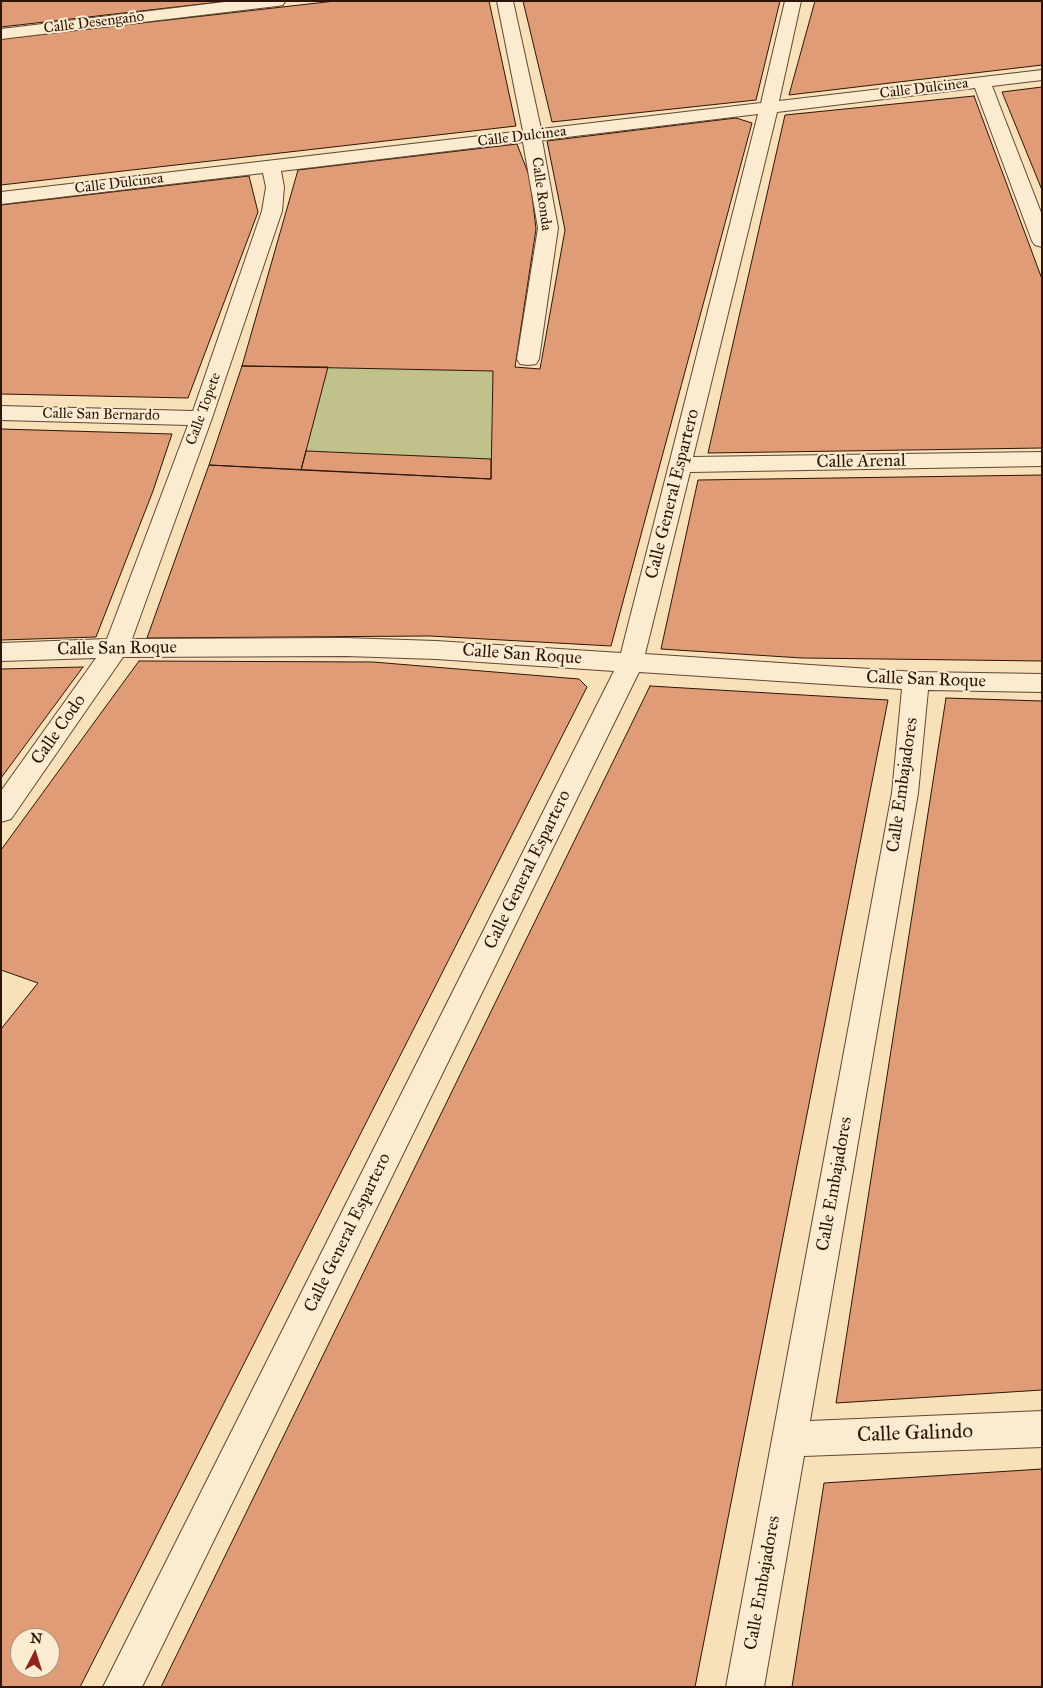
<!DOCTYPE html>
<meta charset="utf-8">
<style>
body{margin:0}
#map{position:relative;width:1043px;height:1688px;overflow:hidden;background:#f8e0b8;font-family:"IM FELL Great Primer",serif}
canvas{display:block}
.frame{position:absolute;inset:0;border:2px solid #2d1608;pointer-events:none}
.north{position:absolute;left:10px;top:1628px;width:50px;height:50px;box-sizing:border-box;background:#faebd1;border:1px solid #a89681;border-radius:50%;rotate:5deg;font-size:14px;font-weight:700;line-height:20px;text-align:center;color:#2d1608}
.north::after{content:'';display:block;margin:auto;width:18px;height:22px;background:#8f2418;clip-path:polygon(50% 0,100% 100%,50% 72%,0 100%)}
</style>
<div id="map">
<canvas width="1043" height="1688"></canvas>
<div class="frame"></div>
<div class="north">N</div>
</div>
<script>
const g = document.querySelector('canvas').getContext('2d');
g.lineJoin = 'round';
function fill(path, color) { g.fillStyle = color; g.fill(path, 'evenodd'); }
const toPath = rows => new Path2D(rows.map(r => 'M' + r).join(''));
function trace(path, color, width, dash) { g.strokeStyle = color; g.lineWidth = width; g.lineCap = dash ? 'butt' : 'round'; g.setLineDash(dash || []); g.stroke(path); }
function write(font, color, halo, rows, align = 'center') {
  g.font = font + ' "IM FELL Great Primer",serif'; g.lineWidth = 4; g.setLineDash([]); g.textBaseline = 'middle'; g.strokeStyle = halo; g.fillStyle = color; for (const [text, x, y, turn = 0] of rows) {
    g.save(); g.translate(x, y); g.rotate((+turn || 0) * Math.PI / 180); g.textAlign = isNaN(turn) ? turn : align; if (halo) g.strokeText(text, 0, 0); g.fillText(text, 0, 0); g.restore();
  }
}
fill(toPath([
 [328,367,493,371,491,459,306,451]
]), '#c1c18c');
const building = toPath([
 [1,1,228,1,1,27,1,1],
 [335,1,489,1,516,126,1,185,1,39,335,1],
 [523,1,780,1,756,100,552,122,523,1],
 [815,1,1042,1,1042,65,789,95,815,1],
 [1042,87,1042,190,1002,92,1042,87],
 [974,96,1042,279,1042,448,708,453,785,115,974,96],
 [736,118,752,123,611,646,430,636,147,638,209,465,491,479,493,371,242,366,298,170,517,144,530,178,536,229,515,367,540,369,565,230,547,141,736,118],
 [249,176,258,212,188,398,1,394,1,205,249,176],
 [242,366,328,367,301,470,209,465,242,366],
 [1,429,172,434,153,491,96,637,1,640,1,429],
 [306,451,491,459,491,479,301,470,306,451],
 [1042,475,1042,661,802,658,661,649,698,480,1042,475],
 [139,661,373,662,579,679,587,687,80,1687,1,1687,1,1029,38,983,1,970,1,850,139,661],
 [20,1638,50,1638,50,1668,20,1668,20,1638],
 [83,667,1,778,1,669,83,667],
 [650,686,888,700,695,1687,161,1687,650,686],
 [946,698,1042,701,1042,1390,836,1403,946,698],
 [1042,1469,1042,1687,792,1687,824,1483,1042,1469]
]);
fill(building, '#df9c77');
trace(building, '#2d1608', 1);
const minor = toPath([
 [233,1,285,1,283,5,277,6,1,39,1,29,233,1],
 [497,1,513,1,541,129,761,103,785,1,801,1,779,101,1042,70,1042,80,992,86,1042,215,1042,247,1035,245,1032,241,975,88,777,112,693,457,1042,452,1042,466,690,472,645,654,916,672,1042,674,1042,692,928,690,918,793,810,1421,1042,1411,1042,1447,804,1456,764,1687,726,1687,892,793,902,689,639,672,142,1687,103,1687,614,671,436,659,346,656,123,657,11,819,1,822,1,791,96,658,1,661,1,643,107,639,188,425,1,420,1,406,193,411,262,211,266,187,263,173,1,204,1,192,523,131,497,1],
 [758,114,621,653,436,641,346,638,132,639,212,418,282,211,284,187,281,171,523,142,538,228,517,359,520,364,528,365,536,364,539,359,558,228,542,140,758,114]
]);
trace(minor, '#604834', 2);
fill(minor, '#faebd1');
write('15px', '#2d1608', '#faebd1', [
 ["Calle Desengaño",94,23,-7],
 ["Calle Dulcinea",924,89,-7],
 ["Calle Dulcinea",522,137,-7],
 ["Calle Dulcinea",119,184,-7],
 ["Calle Ronda",541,194,82],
 ["Calle Topete",204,409,-70],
 ["Calle San Bernardo",101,415,1]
]);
write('18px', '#2d1608', '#faebd1', [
 ["Calle Arenal",861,462,-1],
 ["Calle General Espartero",673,494,-76],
 ["Calle San Roque",117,649,-1],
 ["Calle San Roque",522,655,4],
 ["Calle San Roque",926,680,2],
 ["Calle Codo",59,730,-55],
 ["Calle Embajadores",903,785,-82],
 ["Calle General Espartero",528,870,-64],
 ["Calle Embajadores",835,1184,-80],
 ["Calle General Espartero",348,1233,-64],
 ["Calle Embajadores",763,1583,-80]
]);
write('21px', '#2d1608', '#faebd1', [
 ["Calle Galindo",915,1434,-2]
]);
</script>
